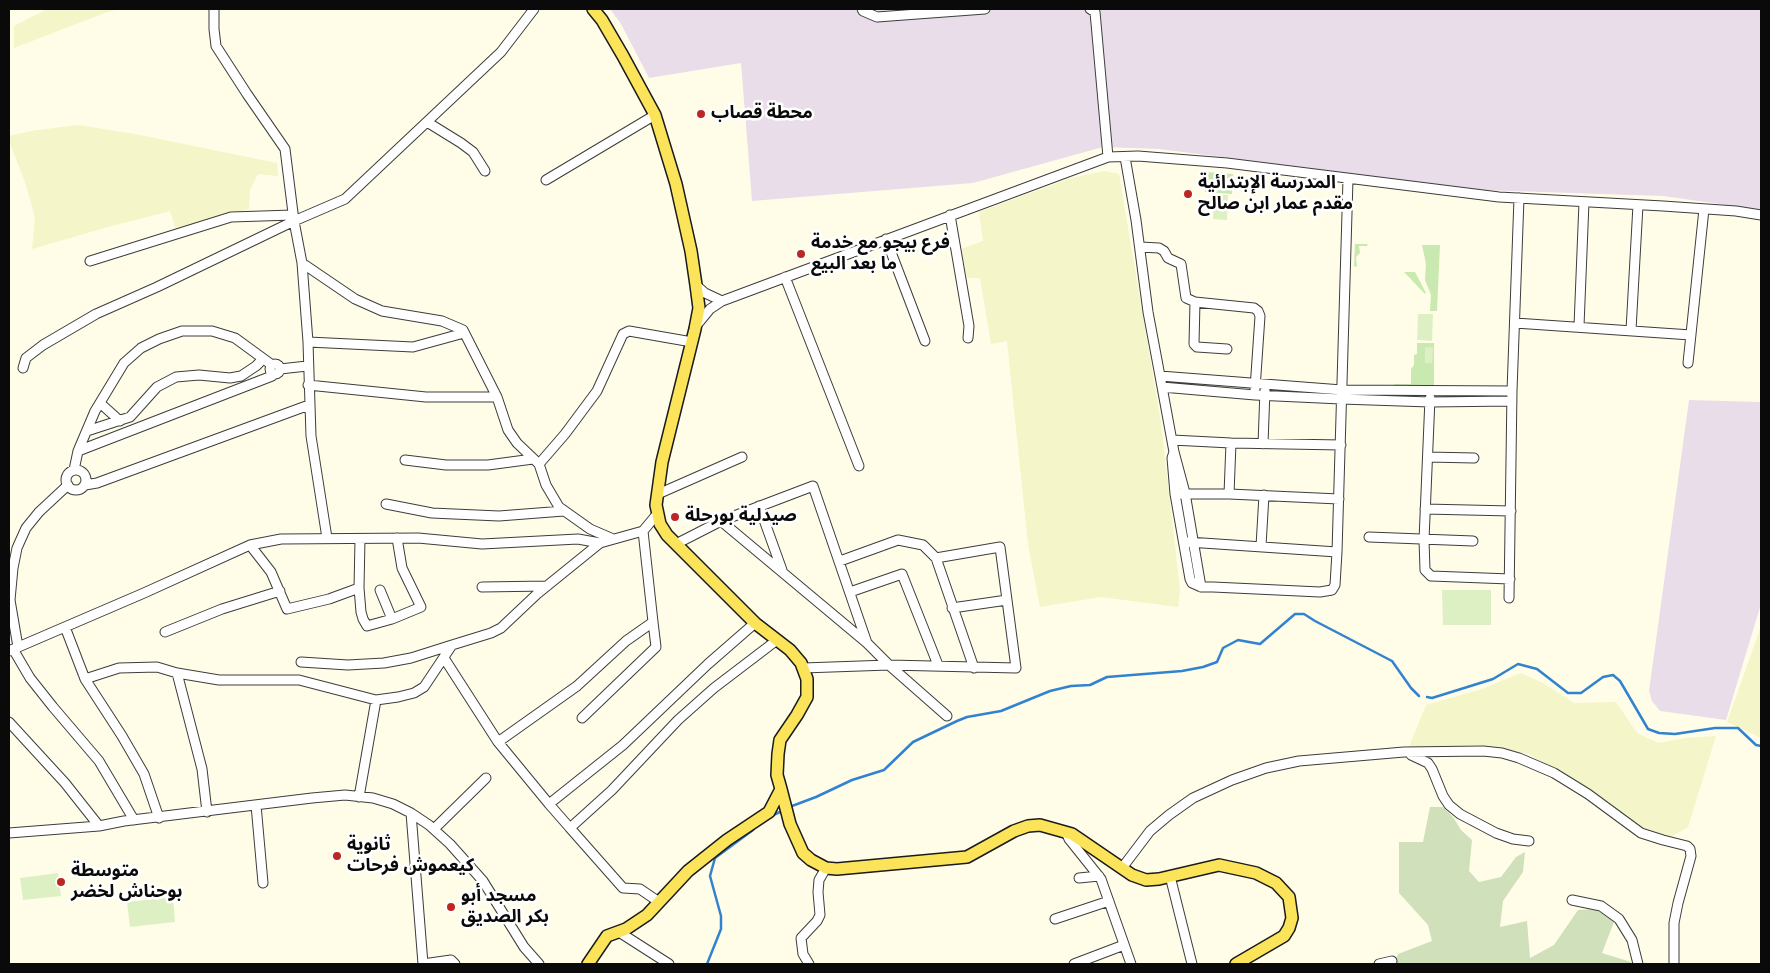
<!DOCTYPE html>
<meta charset="utf-8">
<style>
body{margin:0}
#map{position:relative;width:1770px;height:973px;overflow:hidden;background:#fffde8;font-family:Spectral,serif}
canvas{display:block}
.frame{position:absolute;inset:0;border:10px solid #0a0a0a;pointer-events:none}
</style>
<div id="map">
<canvas width="1770" height="973"></canvas>
<div class="frame"></div>
</div>
<script>
const g = document.querySelector('canvas').getContext('2d');
g.lineJoin = 'round';
function fill(path, color) { g.fillStyle = color; g.fill(path, 'evenodd'); }
const toPath = rows => new Path2D(rows.map(r => 'M' + r).join(''));
function trace(path, color, width, dash) { g.strokeStyle = color; g.lineWidth = width; g.lineCap = dash ? 'butt' : 'round'; g.setLineDash(dash || []); g.stroke(path); }
function write(font, color, halo, rows, align = 'center') {
  g.font = font + ' Spectral,"Noto Sans Arabic",serif'; g.lineWidth = 5; g.setLineDash([]); g.textBaseline = 'middle'; g.strokeStyle = halo; g.fillStyle = color; for (const [text, x, y, turn = 0] of rows) {
    g.save(); g.translate(x, y); g.rotate((+turn || 0) * Math.PI / 180); g.textAlign = isNaN(turn) ? turn : align; if (halo) g.strokeText(text, 0, 0); g.fillText(text, 0, 0); g.restore();
  }
}
fill(toPath([
 [610,9,1761,9,1761,210,1663,196,1480,190,1159,149,1103,147,973,183,752,201,741,63,649,78,621,24],
 [1689,400,1761,402,1761,604,1726,720,1660,711,1652,701,1649,691]
]), '#eaddea');
fill(toPath([
 [47,9,124,9,110,11,14,48,14,26],
 [78,125,135,134,277,163,278,176,258,174,250,190,249,209,176,230,170,211,108,227,32,249,35,217,25,182,9,141,9,136,31,131],
 [1104,171,1119,174,1161,423,1180,590,1178,607,1101,597,1040,607,1028,544,1007,341,991,344,980,278,967,278,961,249,983,241,979,212,1071,178],
 [1760,629,1761,629,1761,738,1727,722],
 [1521,673,1543,683,1574,703,1616,702,1637,733,1658,743,1686,738,1716,736,1688,827,1671,837,1643,828,1603,800,1529,754,1477,745,1408,749,1426,705,1482,689]
]), '#f4f5c8');
fill(toPath([
 [1206,172,1233,174,1232,194,1205,192],
 [1355,244,1368,244,1366,247,1366,246,1359,246,1360,253,1356,257,1357,267,1354,266],
 [1422,245,1440,245,1437,311,1430,311,1431,295,1425,280,1426,264],
 [1404,272,1415,272,1426,293,1425,294],
 [1417,343,1434,343,1434,386,1394,386,1394,384,1411,384,1411,369,1414,365,1414,355,1417,354]
]), '#c9e9b1');
fill(toPath([
 [1430,807,1443,807,1453,817,1461,830,1472,840,1469,871,1479,882,1501,877,1516,857,1525,852,1523,872,1503,901,1500,927,1527,921,1530,958,1554,945,1578,910,1595,909,1614,922,1602,953,1631,962,1631,964,1394,964,1398,954,1432,941,1428,925,1399,893,1399,842,1423,842]
]), '#d0e0ba');
fill(toPath([
 [1214,195,1228,195,1227,220,1213,219],
 [1418,314,1433,314,1432,341,1417,340],
 [1425,347,1433,347,1432,363,1425,363],
 [1442,590,1491,590,1491,625,1443,625],
 [58,873,61,896,23,900,20,878],
 [173,897,175,922,130,927,127,902]
]), '#ddf0c3');
trace(toPath([
 [1427,697,1432,698,1493,679,1518,664,1537,669,1568,693,1581,693,1603,677,1613,675,1620,681,1648,729,1659,733,1675,734,1715,728,1738,728,1756,745,1761,746],
 [792,806,816,797,852,780,884,770,913,742,957,721,967,717,1001,711,1050,691,1071,686,1090,685,1107,677,1182,671,1203,667,1217,662,1223,648,1238,640,1260,644,1295,614,1304,614,1315,621,1392,661,1411,688,1419,696],
 [771,816,780,812],
 [707,964,721,929,721,916,710,876,715,858,753,830]
]), '#3182d0', 2.5);
const minor = toPath([
 [214,9,214,29,216,46,247,94,285,149,294,221,302,263,355,299,382,311,442,321,463,330,497,397,508,430,517,443,539,464,546,485,559,507,590,529,613,539],
 [862,9,863,11,877,17,985,9],
 [1090,9,1095,12,1108,157],
 [427,122,461,143,473,152,485,171],
 [1125,157,1136,220,1148,312,1160,376,1174,452,1185,493,1201,587],
 [546,180,655,115],
 [950,215,969,326,968,338],
 [886,239,925,341],
 [1140,247,1159,248,1164,251,1168,258,1181,264,1186,298,1195,302,1254,308,1258,311,1260,316,1255,389],
 [90,261,231,217,293,215],
 [302,263,308,342,311,436,327,538],
 [785,277,859,466],
 [696,285,705,293,722,301],
 [1195,302,1194,344,1197,347,1227,349],
 [1515,323,1691,335],
 [696,326,710,309,722,301,1108,157,1138,156,1227,163,1499,197,1663,206,1736,211,1761,215],
 [1579,326,1584,202],
 [1631,330,1638,205],
 [308,342,413,347,464,333],
 [1688,363,1704,209],
 '270 369a5 5 0 1 1 10 0a5 5 0 1 1-10 0Z',
 [23,368,26,358,43,345,96,314,157,287,294,221,345,199,501,52,534,9],
 [280,369,307,366],
 [1160,376,1342,390,1512,391],
 [308,385,426,397,497,397],
 [1162,387,1255,395,1341,399,1430,402,1512,401],
 [1430,398,1424,540,1425,570,1431,576,1510,579],
 [100,403,120,421],
 [87,431,130,417,157,387,176,377,199,375,230,378,241,376,256,366,263,359],
 [1172,440,1231,443,1341,445],
 [1263,444,1265,390],
 [78,451,272,376,274,374],
 [1174,452,1172,458,1175,494,1190,579,1192,583,1201,587,1213,587,1320,592,1332,590,1335,585,1337,552,1348,179],
 [1428,457,1474,458],
 [405,460,446,465,488,465,533,459],
 [539,464,565,434,597,391,623,334,629,331,692,342],
 '66 480a10 10 0 1 1 20 0a10 10 0 1 1-20 0Z',
 [74,470,78,451,95,411,124,363,141,348,159,339,182,331,212,331,235,338,272,365],
 [85,485,97,483,309,405],
 [658,494,742,457],
 [1179,494,1229,494,1339,499],
 [1229,494,1231,443],
 [386,504,432,513,454,514,499,516,564,511],
 [759,506,782,570],
 [1425,509,1511,511],
 [721,521,867,643,889,665,947,716],
 [1369,537,1473,541],
 [360,539,359,588,361,612,363,619,367,626,392,619,421,607,402,568,397,538],
 [1188,542,1337,552],
 [676,544,721,521,813,486,867,643],
 [250,545,271,572,287,609,329,599,359,588],
 [1261,546,1264,495],
 [840,561,898,540,923,545,936,558,974,668],
 [482,587,547,586],
 [380,590,392,619],
 [850,592,902,574,938,665],
 [1509,598,1512,391,1519,198],
 [952,608,1007,600],
 [65,627,85,679,122,736,144,774,159,818],
 [165,632,222,609,280,591],
 [18,647,10,600,13,568,17,548,26,528,39,512,68,485],
 [13,649,30,678,53,707,99,761,134,820],
 [9,651,144,593,250,545,281,539,418,538,482,544,578,539,600,543],
 [444,658,498,742,549,804],
 [301,662,348,665,384,663,411,658,452,645],
 [803,668,889,665,1016,668,1000,547,936,558],
 [177,673,202,769,207,812],
 [85,679,119,668,157,667,177,673,219,680,299,680,376,700],
 [582,718,656,647,653,622],
 [9,722,65,783,99,826],
 [498,742,577,686,626,641,653,622,643,531],
 [1411,755,1428,763,1432,769,1443,796,1449,805,1460,814,1496,833,1513,839,1529,841],
 [359,797,376,700,398,697,414,693,424,687,452,645,491,633,501,628,537,594,600,543,643,531,658,513],
 [256,805,263,883],
 [411,813,423,964],
 [570,828,549,804,623,745,708,664,755,623],
 [434,829,486,778],
 [1066,832,1069,839,1101,879,1131,964],
 [9,833,99,826,124,821,312,798,345,795,373,798,393,804,411,813,429,825,450,844,483,881,524,947,539,964],
 [1122,868,1150,831,1169,815,1193,798,1232,780,1266,768,1299,761,1404,752,1483,751,1502,753,1519,758,1554,773,1588,794,1641,833,1663,840,1687,846,1690,849,1691,856,1678,903,1674,923,1674,964],
 [1170,876,1192,964],
 [1079,878,1099,876],
 [1572,900,1601,906,1619,919,1632,940,1638,964],
 [659,902,640,889,623,888,570,828,612,790,678,720,714,688,777,640],
 [1055,919,1109,901],
 [619,932,669,964],
 [423,964,451,960,455,964],
 [809,964,803,954,801,938,817,921,820,915,818,892,819,880,826,868],
 [1074,964,1124,945],
 [1379,964,1392,961]
]);
const major = toPath([
 [781,789,790,824,803,853,811,860,826,868,837,869,967,857,1014,831,1028,826,1040,825,1072,834,1132,875,1146,880,1159,879,1219,865,1256,873,1276,883,1289,897,1292,918,1289,928,1284,936,1236,964],
 [588,964,607,936,626,929,647,915,688,871,727,840,769,812,781,789,777,775,778,754,780,740,797,715,807,697,807,679,801,663,790,650,755,623,667,535,660,524,656,505,662,462,695,329,699,308,696,285,691,251,676,184,655,115,623,56,602,20,593,9]
]);
trace(minor, '#3d3d3d', 11);
trace(major, '#1b1b1b', 14);
trace(minor, '#fff', 9);
trace(major, '#fce45a', 11);
for (const [x, y, r, color] of [
 [701,114,5,"#bc2720"],
 [1188,194,5,"#bc2720"],
 [801,254,5,"#bc2720"],
 [675,517,5,"#bc2720"],
 [337,856,5,"#bc2720"],
 [61,882,5,"#bc2720"],
 [451,907,5,"#bc2720"]
]) { const dot = new Path2D(); dot.arc(x, y, r, 0, 2 * Math.PI); g.fillStyle = color; g.fill(dot); trace(dot, '#fff', 2); }
write('bold 18px', '#0a0a0a', '#fff', [
 ["محطة قصاب",711,114],
 ["المدرسة الإبتدائية",1198,184],
 ["مقدم عمار ابن صالح",1198,205],
 ["فرع بيجو مع خدمة",811,244],
 ["ما بعد البيع",811,265],
 ["صيدلية بورحلة",685,517],
 ["ثانوية",347,846],
 ["كيعموش فرحات",347,867],
 ["متوسطة",71,872],
 ["بوحناش لخضر",71,893],
 ["مسجد أبو",461,897],
 ["بكر الصديق",461,918]
], 'left');
</script>
